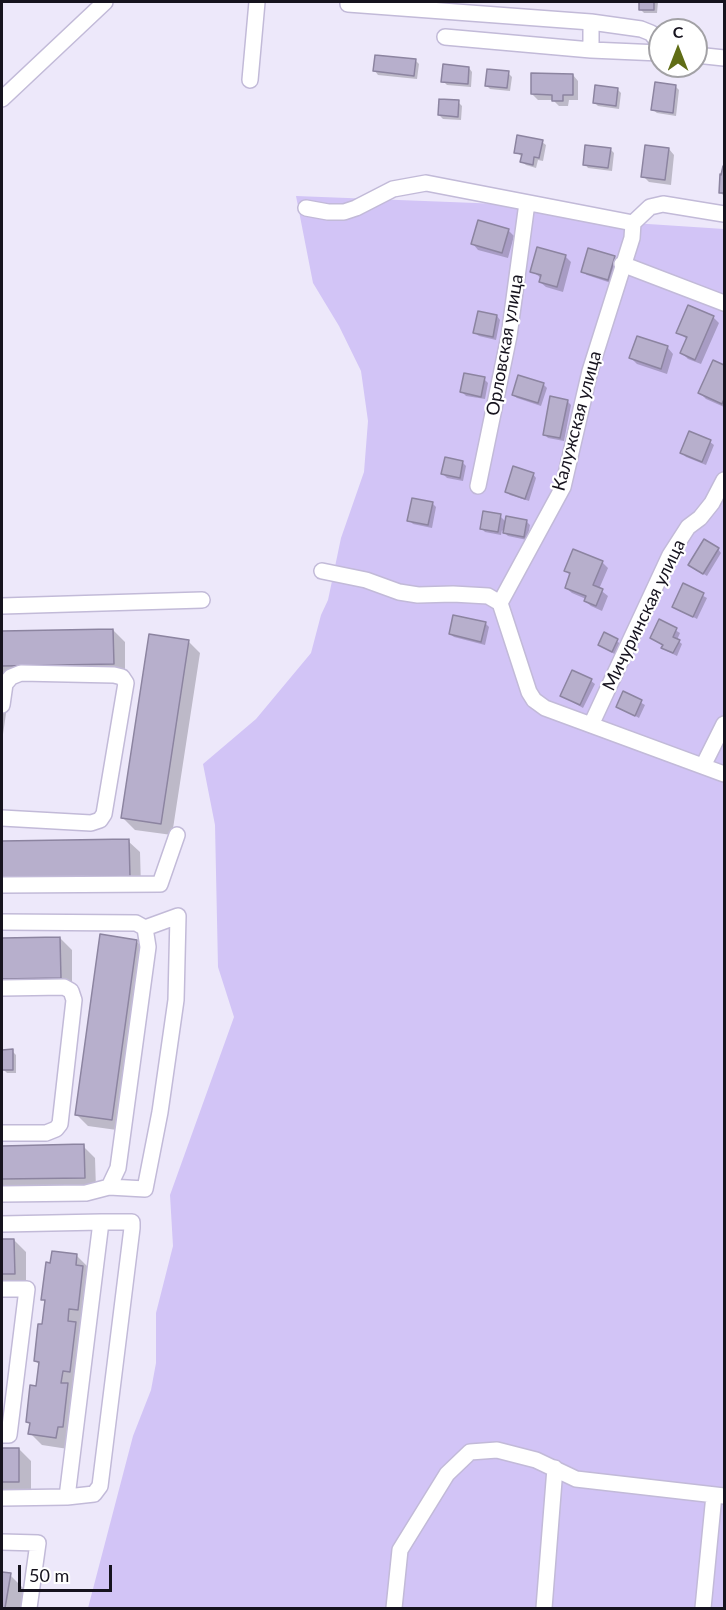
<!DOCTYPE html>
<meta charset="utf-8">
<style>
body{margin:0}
#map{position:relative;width:726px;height:1610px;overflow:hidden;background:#ede8fa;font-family:Lato,sans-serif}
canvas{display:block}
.frame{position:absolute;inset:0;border:3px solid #16131e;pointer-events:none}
.north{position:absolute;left:648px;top:18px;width:60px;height:60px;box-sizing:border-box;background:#fff;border:2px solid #a2a1a5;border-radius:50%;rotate:0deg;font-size:16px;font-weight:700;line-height:24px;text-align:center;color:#16131e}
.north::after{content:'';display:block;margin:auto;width:21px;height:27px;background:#606d16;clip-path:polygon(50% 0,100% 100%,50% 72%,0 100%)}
.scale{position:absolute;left:18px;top:1565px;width:94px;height:27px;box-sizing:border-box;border:3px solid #16131e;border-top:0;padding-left:8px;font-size:18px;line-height:21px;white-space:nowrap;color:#16131e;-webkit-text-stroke:4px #fff;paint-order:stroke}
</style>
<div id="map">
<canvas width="726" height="1610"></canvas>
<div class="frame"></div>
<div class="north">С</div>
<div class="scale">50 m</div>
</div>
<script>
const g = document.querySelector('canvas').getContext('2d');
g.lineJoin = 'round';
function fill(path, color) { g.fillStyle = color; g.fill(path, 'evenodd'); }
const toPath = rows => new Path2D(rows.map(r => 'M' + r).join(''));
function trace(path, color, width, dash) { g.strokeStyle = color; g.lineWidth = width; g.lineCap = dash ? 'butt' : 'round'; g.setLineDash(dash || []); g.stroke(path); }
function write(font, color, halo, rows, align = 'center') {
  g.font = font + ' Lato,sans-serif'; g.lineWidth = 4.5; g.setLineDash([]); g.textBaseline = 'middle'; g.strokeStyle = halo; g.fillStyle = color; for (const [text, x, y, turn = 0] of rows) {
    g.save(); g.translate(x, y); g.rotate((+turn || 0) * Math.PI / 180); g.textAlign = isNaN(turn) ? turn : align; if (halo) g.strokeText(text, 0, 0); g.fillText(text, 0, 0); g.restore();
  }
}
fill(toPath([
 [296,196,527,205,633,223,724,229,724,1608,88,1608,133,1436,151,1390,156,1363,156,1313,173,1246,170,1195,234,1017,218,967,215,825,203,764,256,719,311,653,321,615,328,600,341,538,364,472,368,421,361,371,339,326,313,283]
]), '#d2c4f6');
fill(toPath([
 [641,2,658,2,657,13,644,13,640,9],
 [415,60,419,64,417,79,378,75,375,71],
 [469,68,472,72,471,87,447,85,443,81],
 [508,73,512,77,510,91,490,89,486,85],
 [573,75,578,81,578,100,569,100,568,106,559,106,553,100,538,100,532,94],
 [675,86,679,90,676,116,657,113,653,110],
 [617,89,621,93,619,109,598,106,595,103],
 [458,102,462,106,461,120,443,119,439,115],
 [542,142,546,145,543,161,538,160,536,168,526,165,522,162,523,157,515,152],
 [610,149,614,153,612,171,588,168,585,164],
 [669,149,674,155,671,185,649,182,643,176],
 [724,167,724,196,720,192],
 [508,230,514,236,508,258,478,250,473,244],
 [565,256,571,262,563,292,546,287,540,282,541,278,532,271],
 [614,257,618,261,611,283,587,275,583,272],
 [497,316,500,320,496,340,479,336,475,333],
 [713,317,719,323,701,364,688,359,682,353,688,340,678,332],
 [638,338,668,348,673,354,667,374,637,364,631,358],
 [713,362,724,367,724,407,706,399,700,393],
 [484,379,488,383,485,399,466,396,462,392],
 [543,384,547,388,541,406,517,398,513,395],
 [567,401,571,405,564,441,548,438,544,434],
 [710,442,714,445,706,465,686,457,682,453],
 [462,462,466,466,463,481,447,478,443,474],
 [533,474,536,478,529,501,510,495,507,492],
 [432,503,436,507,432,528,413,524,409,520],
 [500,516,506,522,527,522,530,525,527,540,508,536,502,530,501,535,485,532,481,528],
 [718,549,721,553,707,576,694,568],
 [602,562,608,568,599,589,608,596,602,611,591,606,585,601,586,599,572,593,566,588,571,576,566,571],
 [683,585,707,598,697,619,673,606],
 [660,621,680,633,677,640,682,644,677,656,667,651,664,646,652,638],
 [485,623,489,627,485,645,454,637,450,634],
 [113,630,125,642,125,676,2,678,2,632],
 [605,634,621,644,616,655,600,645],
 [188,641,200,653,172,835,135,830,123,818],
 [591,681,595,684,583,708,562,696],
 [2,693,8,700,2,741],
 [624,693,645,705,639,718,618,706],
 [128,841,140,852,141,887,14,889,2,877,2,843],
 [60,938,72,950,72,989,2,990,2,939],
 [136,941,148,953,124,1131,88,1126,76,1114],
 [12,1051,16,1055,16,1073,7,1073,3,1069],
 [83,1146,95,1158,96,1189,2,1191,2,1148],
 [14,1240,26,1252,26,1285,2,1286,2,1241],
 [77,1256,88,1267,89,1321,81,1320,80,1328,87,1336,68,1449,42,1445,30,1433,31,1425,27,1422,37,1387,40,1365,35,1361,44,1326,46,1303,43,1299],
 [2,1449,19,1449,31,1461,31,1493,2,1493],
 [2,1574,10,1575,26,1591,24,1608,2,1608]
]), '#0003');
const building = toPath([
 [639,2,654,2,654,10,639,10,639,2],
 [375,55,416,59,414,76,373,71,375,55],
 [443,64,469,67,468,84,441,82,443,64],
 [487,69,509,71,507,88,485,86,487,69],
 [531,73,573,74,573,95,563,95,563,101,552,101,552,95,531,94,531,73],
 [655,82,676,85,673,113,651,110,655,82],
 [595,85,618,88,616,106,593,103,595,85],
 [439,99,459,100,458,117,438,115,439,99],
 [517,135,543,140,539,158,534,157,533,165,520,162,522,154,514,153,517,135],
 [585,145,611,148,608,168,583,165,585,145],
 [645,145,669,148,665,180,641,177,645,145],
 [723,166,724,166,724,193,719,193,720,174,721,175,723,166],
 [478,220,509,229,502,253,471,244,478,220],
 [537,247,566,255,557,287,539,282,541,275,530,272,537,247],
 [588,248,615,256,608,280,581,272,588,248],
 [688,305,714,316,695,360,680,353,687,337,676,333,688,305],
 [478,311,497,315,493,337,473,333,478,311],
 [637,336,668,346,661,369,629,358,637,336],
 [713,360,724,365,724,399,722,404,698,393,713,360],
 [464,373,485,377,481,397,460,392,464,373],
 [518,375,544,383,538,403,512,395,518,375],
 [550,396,568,400,560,438,543,435,550,396],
 [689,431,711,440,702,462,680,453,689,431],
 [445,457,463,461,460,478,441,474,445,457],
 [513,466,534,473,525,499,505,492,513,466],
 [412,498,433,502,428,525,407,521,412,498],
 [483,511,501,514,498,532,480,529,483,511],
 [506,516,527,520,524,537,503,533,506,516],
 [704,539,719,548,703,574,688,565,704,539],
 [573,549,603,561,593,585,603,589,596,606,584,601,586,596,565,588,570,573,564,571,573,549],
 [683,583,704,593,693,617,672,607,683,583],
 [453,615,486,622,481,642,449,634,453,615],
 [659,619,677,628,673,637,680,640,673,653,661,648,663,645,650,638,659,619],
 [113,629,114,664,2,666,2,631,113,629],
 [604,632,618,639,612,652,598,645,604,632],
 [149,634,189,640,161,824,121,818,149,634],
 [572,670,592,679,580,705,560,696,572,670],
 [623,691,642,700,635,716,616,707,623,691],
 [129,839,130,876,2,878,2,841,129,839],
 [100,934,137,940,112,1120,75,1115,100,934],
 [60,937,61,978,2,979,2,938,60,937],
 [13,1049,13,1070,2,1070,2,1050,13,1049],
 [84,1144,85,1178,2,1179,2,1146,84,1144],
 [2,1239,14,1239,15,1274,2,1274,2,1239],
 [52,1251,77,1254,76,1265,83,1266,78,1310,69,1309,68,1321,76,1322,70,1372,63,1371,61,1383,68,1383,63,1427,58,1427,56,1438,28,1434,30,1423,26,1422,30,1385,36,1386,39,1362,34,1361,38,1324,42,1324,45,1300,41,1300,46,1262,50,1263,52,1251],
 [2,1448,19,1448,19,1482,2,1482,2,1448],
 [2,1572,11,1573,5,1608,2,1608,2,1572]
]);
fill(building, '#b7afcc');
trace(building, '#8c84a0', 1.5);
const minor = toPath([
 [348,4,591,22],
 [445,37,591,50],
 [660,44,651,33,641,29,591,22,591,50,660,53],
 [696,55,724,58],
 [250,80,257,2],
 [2,99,105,2],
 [306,208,328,212,344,212,356,208,393,189,426,183,633,223],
 [622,264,724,303],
 [478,486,509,336,527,203],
 [322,571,366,580,399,592,418,595,453,594,488,596,500,603,529,692,534,700,545,708,724,774],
 [500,603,563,487,590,371,632,238,633,223,650,207,663,204,724,214],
 [2,606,202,600],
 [2,705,5,684,11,677,21,673,114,675,122,677,126,683,104,814,100,820,91,823,2,818],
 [591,725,670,555,688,527,700,518,712,503,724,480],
 [703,766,724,724],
 [2,885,160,884,177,835],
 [2,922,136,923,145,928,178,916,176,1000,160,1112,145,1189,109,1187],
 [2,988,64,987,71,991,74,1000,60,1124,56,1129,46,1133,2,1133],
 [2,1194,86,1193,109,1187,118,1168,148,947,145,928],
 [2,1224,101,1222,67,1497,2,1498],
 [2,1289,27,1289,9,1435,2,1435],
 [67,1497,94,1494,100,1486,132,1228,132,1222,101,1222],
 [2,1542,38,1543,29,1608],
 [394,1608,400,1550,447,1474,470,1452,497,1450,536,1460,576,1479,724,1496],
 [544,1608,555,1468],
 [703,1608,714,1495]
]);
trace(minor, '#c2bad8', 18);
trace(minor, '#fff', 15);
write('18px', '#16131e', '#fff', [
 ["Орловская улица",505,345,-80],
 ["Калужская улица",577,421,-75],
 ["Мичуринская улица",644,615,-64]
]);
</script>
